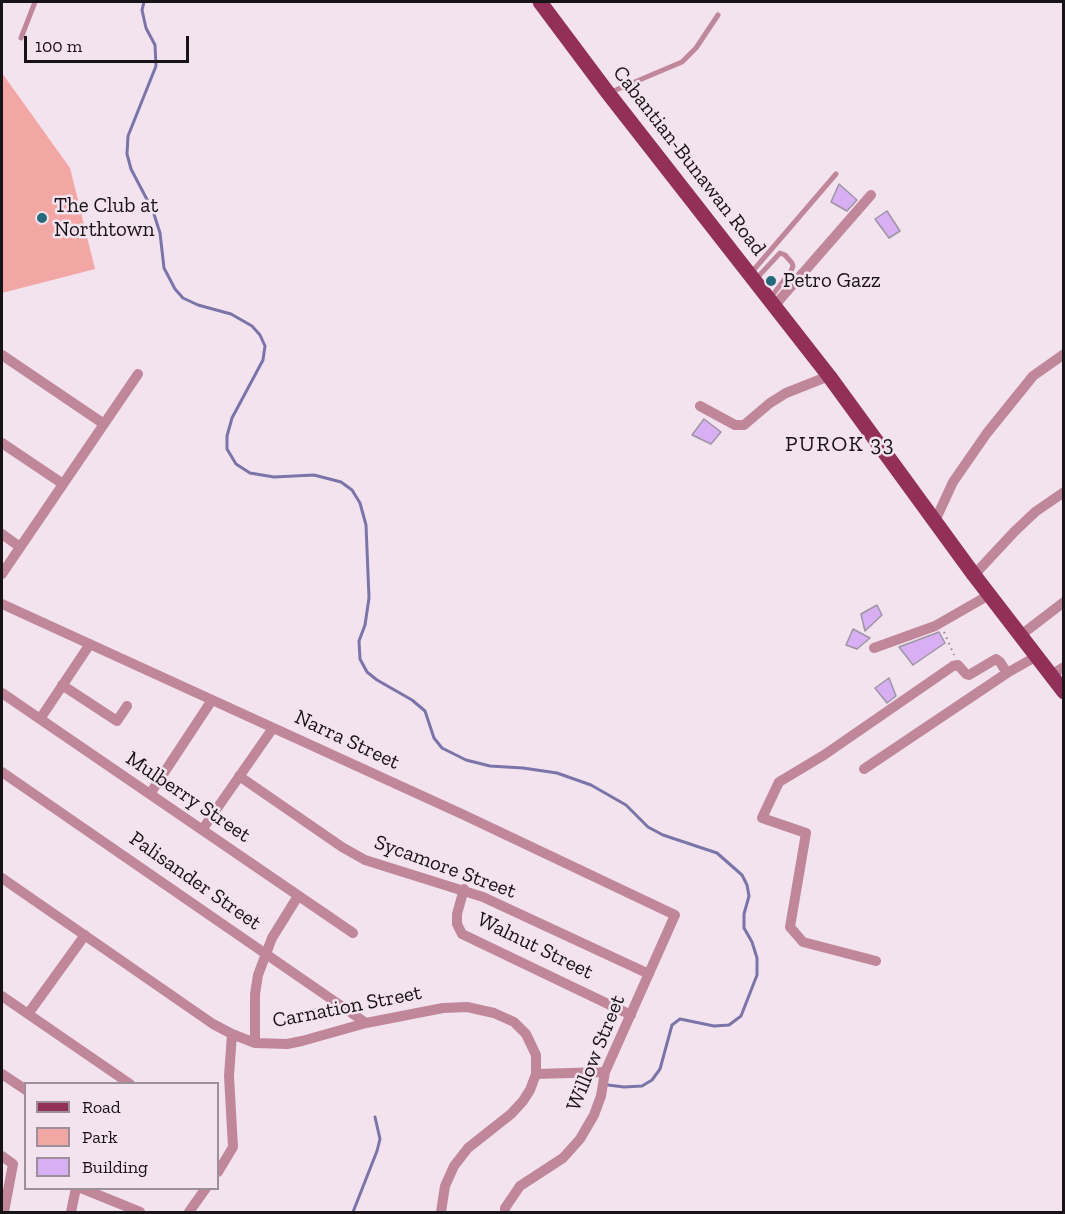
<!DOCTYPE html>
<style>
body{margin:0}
#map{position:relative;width:1065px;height:1214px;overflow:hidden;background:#f3e3ef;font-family:"Zilla Slab",serif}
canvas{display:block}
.frame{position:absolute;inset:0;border:3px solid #181317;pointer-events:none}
.legend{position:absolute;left:24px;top:1082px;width:195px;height:108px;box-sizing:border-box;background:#f3e3ef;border:2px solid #9b9099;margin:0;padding:8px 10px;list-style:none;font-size:18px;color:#181317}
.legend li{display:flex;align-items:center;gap:12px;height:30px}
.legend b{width:30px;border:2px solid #9b9099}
.scale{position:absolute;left:24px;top:36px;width:165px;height:27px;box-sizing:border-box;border:3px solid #181317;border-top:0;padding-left:8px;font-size:18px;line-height:21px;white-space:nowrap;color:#181317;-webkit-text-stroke:4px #f3e3ef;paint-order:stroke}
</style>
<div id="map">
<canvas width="1065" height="1214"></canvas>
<div class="frame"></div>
<ul class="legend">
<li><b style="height:8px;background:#93305a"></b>Road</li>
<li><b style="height:16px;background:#f3a7a5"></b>Park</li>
<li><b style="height:16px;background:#d8aff3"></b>Building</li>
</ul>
<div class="scale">100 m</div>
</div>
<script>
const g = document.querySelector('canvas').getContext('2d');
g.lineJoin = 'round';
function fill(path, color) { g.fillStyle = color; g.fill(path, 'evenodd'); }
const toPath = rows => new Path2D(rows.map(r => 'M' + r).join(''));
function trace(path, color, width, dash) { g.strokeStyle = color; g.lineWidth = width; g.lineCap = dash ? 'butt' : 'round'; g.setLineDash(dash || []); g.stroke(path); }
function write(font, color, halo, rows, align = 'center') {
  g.font = font + ' "Zilla Slab",serif'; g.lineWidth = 5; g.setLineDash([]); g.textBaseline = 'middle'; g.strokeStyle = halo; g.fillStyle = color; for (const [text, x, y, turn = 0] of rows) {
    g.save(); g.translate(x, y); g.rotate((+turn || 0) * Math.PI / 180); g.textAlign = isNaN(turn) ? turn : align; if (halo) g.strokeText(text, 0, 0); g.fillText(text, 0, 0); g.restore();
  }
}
fill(toPath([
 [2,73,70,168,95,269,2,293]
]), '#f3a7a5');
trace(toPath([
 [144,2,142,10,146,28,155,45,156,66,128,136,127,154,131,169,153,211,160,233,164,268,175,289,183,298,198,305,231,314,252,326,260,335,265,346,263,360,232,418,227,436,227,449,236,464,250,473,274,477,314,475,341,482,352,490,360,503,366,525,369,598,365,625,359,641,360,659,367,672,377,680,412,700,425,711,434,738,442,748,466,760,490,766,523,768,557,773,591,785,626,805,648,827,663,835,717,853,742,875,747,885,749,896,744,914,744,928,752,942,757,958,757,975,741,1016,729,1025,714,1026,680,1019,672,1025,660,1069,652,1080,642,1086,624,1087,608,1085],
 [353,1212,377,1151,380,1139,375,1117]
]), '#7b74a8', 3);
const building = toPath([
 [839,184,857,200,847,211,831,202,839,184],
 [887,211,900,231,889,238,875,219,887,211],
 [704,419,721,432,711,444,692,435,704,419],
 [877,605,882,615,865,631,861,614,877,605],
 [853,629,870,638,857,649,846,645,853,629],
 [939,632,945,643,913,665,899,647,939,632],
 [889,678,896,696,887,703,875,688,889,678]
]);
fill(building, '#d8aff3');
trace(building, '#9d95a3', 1.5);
trace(toPath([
 [944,632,954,655]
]), '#928790', 2, [1.5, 4.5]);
trace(toPath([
 [21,38,35,2],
 [611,92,682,62,696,48,718,15],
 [751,273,836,174],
 [756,279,780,253,785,255,792,263,793,266,791,271,771,297]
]), '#c0879a', 5);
trace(toPath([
 [775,305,871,195],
 [2,355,104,424],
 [700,406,735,425,744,425,770,403,786,393,829,376],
 [2,443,63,484],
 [935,521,953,482,987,433,1033,376,1064,354],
 [2,534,20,547],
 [2,574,138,374],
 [974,575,1015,531,1035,512,1064,492],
 [2,604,464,815,675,915,605,1072,601,1096,594,1115,580,1139,563,1158,520,1186,505,1208,505,1212],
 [1021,635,1064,602],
 [874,648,935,626,989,595],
 [1051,675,1064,667],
 [62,685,117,721,127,706],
 [2,693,353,933],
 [40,719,90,644],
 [864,769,1007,673,1037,656],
 [2,772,366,1023],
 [239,776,342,847,365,860,483,897,649,974],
 [150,794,212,700],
 [202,830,273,728],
 [2,878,213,1024,232,1034,255,1043,287,1044,302,1041,366,1023,443,1008,467,1007,494,1013,514,1022,526,1034,536,1055,536,1074,530,1090,523,1101,511,1114,468,1148,454,1166,445,1186,441,1212],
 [464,889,457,914,457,924,462,934,631,1015],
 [876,961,803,942,790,927,806,833,762,818,779,782,824,755,953,666,958,665,966,674,969,675,996,659,1000,662,1007,673],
 [2,996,130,1084],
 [28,1014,85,935],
 [255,1043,255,994,258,975,272,938,298,896],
 [2,1074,26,1090],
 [536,1074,605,1072],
 [2,1156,13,1164],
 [218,1172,233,1147,229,1076,232,1034],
 [81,1188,140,1212],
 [4,1212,13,1164],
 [71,1212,76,1188],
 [189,1212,206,1188]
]), '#c0879a', 10);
trace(toPath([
 [540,2,608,93,829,376,974,575,1064,692]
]), '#93305a', 15);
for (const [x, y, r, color] of [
 [42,218,6,"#25697b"],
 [771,281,6,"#25697b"]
]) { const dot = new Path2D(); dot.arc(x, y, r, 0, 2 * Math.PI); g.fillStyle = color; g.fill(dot); trace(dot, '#f3e3ef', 2); }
write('21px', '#181317', '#f3e3ef', [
 ["Cabantian-Bunawan Road",689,161,52],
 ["Narra Street",347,740,25],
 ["Mulberry Street",188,797,34],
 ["Sycamore Street",445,867,20],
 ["Palisander Street",195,881,35],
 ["Walnut Street",535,946,26],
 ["Carnation Street",347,1007,-11],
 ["Willow Street",596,1053,-68]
]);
write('21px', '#181317', '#f3e3ef', [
 ["The Club at",54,206],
 ["Northtown",54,230],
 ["Petro Gazz",783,281]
], 'left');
g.letterSpacing = '1.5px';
write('22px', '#181317', '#f3e3ef', [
 ["PUROK 33",840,445]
]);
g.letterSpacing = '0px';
</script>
